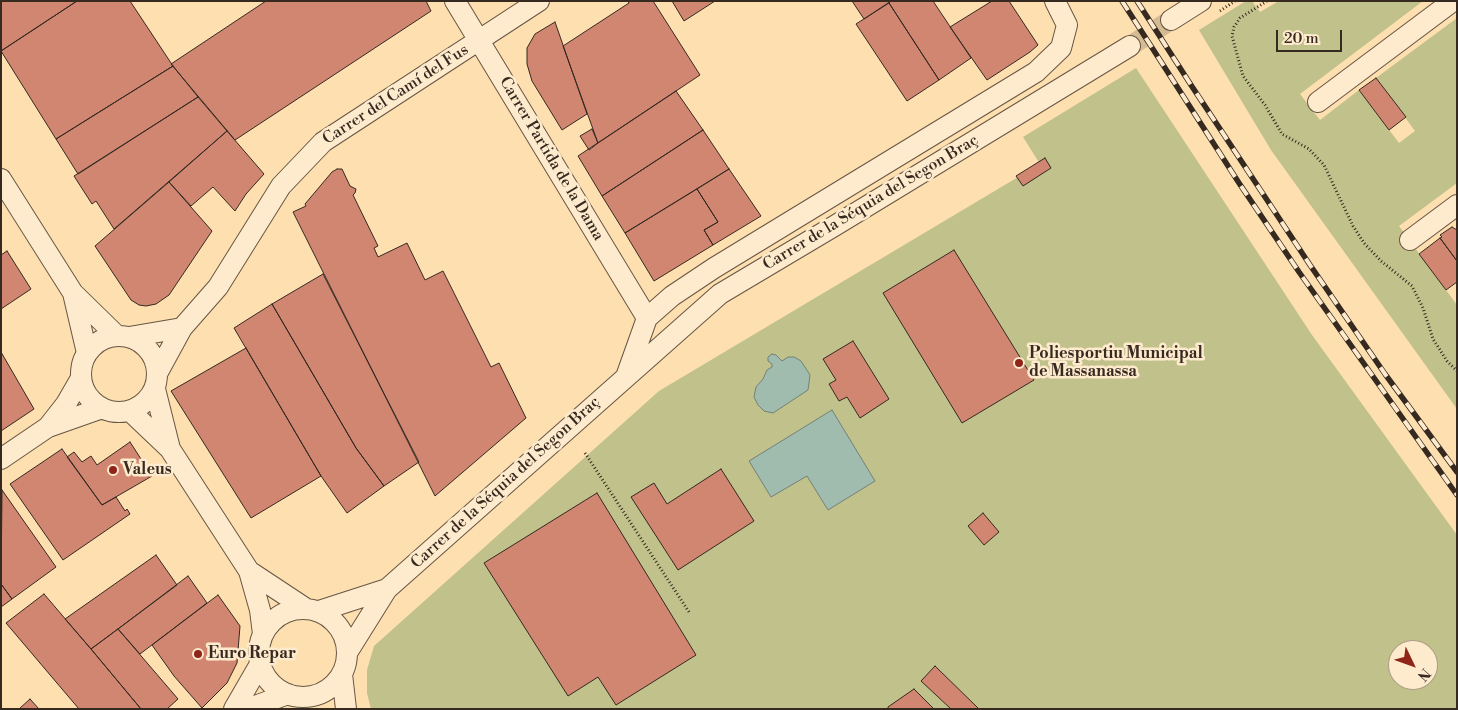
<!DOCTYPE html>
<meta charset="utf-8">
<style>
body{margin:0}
#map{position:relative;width:1458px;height:710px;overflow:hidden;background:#fddfb0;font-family:"Libre Bodoni",serif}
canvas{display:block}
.frame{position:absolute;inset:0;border:2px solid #352920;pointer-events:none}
.north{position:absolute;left:1388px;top:640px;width:50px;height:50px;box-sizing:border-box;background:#feeacc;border:1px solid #ae9d87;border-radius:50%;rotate:132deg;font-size:14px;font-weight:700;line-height:20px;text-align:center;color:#352920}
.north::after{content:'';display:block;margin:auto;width:18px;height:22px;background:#8f2418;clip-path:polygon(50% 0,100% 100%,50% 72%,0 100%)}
.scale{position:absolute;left:1276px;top:30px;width:66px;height:22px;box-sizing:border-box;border:2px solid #352920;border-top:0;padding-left:6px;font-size:15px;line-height:18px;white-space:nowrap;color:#352920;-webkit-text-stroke:4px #feeacc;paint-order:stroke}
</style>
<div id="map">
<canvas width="1458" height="710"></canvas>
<div class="frame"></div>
<div class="north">N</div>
<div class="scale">20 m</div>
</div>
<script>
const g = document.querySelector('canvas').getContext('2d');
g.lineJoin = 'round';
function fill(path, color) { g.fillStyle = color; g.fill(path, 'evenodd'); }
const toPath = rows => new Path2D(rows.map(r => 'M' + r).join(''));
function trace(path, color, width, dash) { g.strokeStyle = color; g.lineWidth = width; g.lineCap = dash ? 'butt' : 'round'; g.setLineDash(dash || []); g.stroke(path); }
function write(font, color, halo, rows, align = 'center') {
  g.font = font + ' "Libre Bodoni",serif'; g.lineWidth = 5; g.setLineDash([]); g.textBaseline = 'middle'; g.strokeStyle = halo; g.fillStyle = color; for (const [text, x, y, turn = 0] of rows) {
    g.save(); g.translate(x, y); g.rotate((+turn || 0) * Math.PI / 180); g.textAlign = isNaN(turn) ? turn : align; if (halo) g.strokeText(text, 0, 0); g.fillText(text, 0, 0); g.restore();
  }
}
fill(toPath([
 [1246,1,1252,1,1260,12,1279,1,1423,1,1300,94,1320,120,1359,90,1399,143,1415,131,1376,78,1457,18,1457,183,1399,226,1457,305,1457,409,1271,150,1199,30],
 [1136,68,1312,335,1457,535,1457,709,371,709,367,693,367,670,374,646,659,391,1040,164,1023,137],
 [1398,650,1428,650,1428,680,1398,680]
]), '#c0c18b');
const water = toPath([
 [772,354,776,355,782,361,788,357,794,357,801,361,810,375,808,390,773,413,764,411,758,405,754,397,756,387,763,379,767,370,772,367,772,364,768,361,768,357,772,354],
 [832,410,875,481,828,510,807,476,771,497,749,461,832,410]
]);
fill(water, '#9fbcaf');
trace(water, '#758176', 1);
const building = toPath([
 [1,1,77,1,1,51,1,1],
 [77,1,130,1,173,66,56,139,1,51,77,1],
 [266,1,426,1,431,11,235,140,171,64,266,1],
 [628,1,653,1,700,75,598,143,563,46,629,3,628,1],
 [672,1,715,1,684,21,672,1],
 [852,1,891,1,864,19,852,1],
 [891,1,933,1,971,58,939,80,889,3,891,1],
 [992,1,1009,1,1038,45,1030,52,987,80,950,27,992,1],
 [889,3,939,80,907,101,856,24,889,3],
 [555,22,587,114,562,130,532,81,527,64,527,48,535,34,555,22],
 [173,66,198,97,78,174,56,139,173,66],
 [1376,78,1406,117,1389,130,1359,90,1376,78],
 [676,91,703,130,602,196,578,156,676,91],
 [198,97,227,131,114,229,96,201,92,204,74,176,198,97],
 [592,129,598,143,589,150,580,136,592,129],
 [703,130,729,169,625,233,602,196,703,130],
 [227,131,264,174,246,194,235,211,213,187,191,206,169,182,227,131],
 [1045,158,1051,168,1023,186,1016,176,1045,158],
 [337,169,342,169,350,186,356,189,355,193,353,195,378,246,374,248,378,257,407,243,425,280,443,271,491,367,499,363,526,418,435,496,293,212,306,206,305,204,332,172,337,169],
 [729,169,761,216,713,245,704,230,718,222,697,189,729,169],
 [169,182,212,231,169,295,156,304,146,306,139,305,131,300,95,246,169,182],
 [697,189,718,222,704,230,713,245,654,281,625,233,697,189],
 [1452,227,1457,230,1457,261,1440,238,1442,237,1440,235,1452,227],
 [1440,238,1457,261,1457,282,1446,290,1419,254,1440,238],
 [954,250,1034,380,962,423,883,293,954,250],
 [7,251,31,289,1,309,1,255,7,251],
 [323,274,419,462,384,486,356,448,272,304,323,274],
 [272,304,356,448,384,486,347,513,321,476,234,328,272,304],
 [853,341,889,399,860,418,847,397,839,401,829,384,836,380,823,359,853,341],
 [246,348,321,476,251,518,171,391,246,348],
 [1,352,34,409,1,431,1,352],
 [130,442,152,476,102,505,67,457,74,452,82,462,91,456,97,465,130,442],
 [62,449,102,505,116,497,125,511,127,509,130,514,63,560,10,484,62,449],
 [721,469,754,521,678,570,631,497,654,483,667,504,721,469],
 [2,490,56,567,12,599,1,584,2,490],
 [597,493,696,655,616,705,598,677,568,696,484,563,597,493],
 [983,513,999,532,984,545,968,526,983,513],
 [156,555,177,585,91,649,65,619,156,555],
 [188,576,207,603,140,654,118,629,188,576],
 [1,584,12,599,1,607,1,584],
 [44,594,91,649,141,709,79,709,6,623,44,594],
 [218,595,240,626,237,663,227,683,202,708,174,676,152,645,218,595],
 [118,629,178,699,167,709,141,709,91,649,118,629],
 [935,666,979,709,951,709,921,681,935,666],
 [914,689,934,709,888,709,888,707,914,689],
 [30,699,39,709,19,709,30,699]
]);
fill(building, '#d18672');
trace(building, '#352920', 1);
trace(toPath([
 [1130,46,1171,20]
]), '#d5bb93', 20, [20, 10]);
const street = toPath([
 [455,1,647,318],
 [1171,20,1201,1],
 [1318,102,1453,1],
 [1,179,73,293,117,336],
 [1410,240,1457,205],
 [73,293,87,353],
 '81 374a38 38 0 1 1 76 0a38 38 0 1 1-76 0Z',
 [129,337,182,328],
 [158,372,182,328,218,287,281,186,323,142,539,1],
 [627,374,647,318,672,296,714,268,1036,72,1061,48,1067,25,1055,1],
 [155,389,170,449],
 [130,411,170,449,249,571,260,610,263,634],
 [48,427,66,404,81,378],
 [1,459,48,427,102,408],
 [249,571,305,608],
 '259 653a44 44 0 1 1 88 0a44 44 0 1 1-88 0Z',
 [319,611,387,589],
 [347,653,387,589,720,294,836,225,1130,46],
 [342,674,346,709],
 [234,709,260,664],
 [247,709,288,694]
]);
trace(street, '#675644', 22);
trace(toPath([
 [1267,1,1240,18,1234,27,1232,36,1243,76,1265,105,1282,134,1309,149,1324,165,1353,226,1364,243,1381,261,1412,286,1423,308,1433,339,1447,361,1457,371],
 [1220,11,1235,1],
 [585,453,689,612]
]), '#352920', 3, [1, 2.5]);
trace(street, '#feeacc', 20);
const rail = toPath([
 [1122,1,1239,183,1299,272,1457,495],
 [1137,1,1191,85,1310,265,1385,374,1457,472]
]);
trace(rail, '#352920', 5.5);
trace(rail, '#feeacc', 4, [11]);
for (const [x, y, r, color] of [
 [1019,363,5,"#8f2418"],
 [113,470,5,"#8f2418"],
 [198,654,5,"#8f2418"]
]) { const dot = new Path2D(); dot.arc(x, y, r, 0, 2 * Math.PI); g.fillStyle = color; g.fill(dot); trace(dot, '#feeacc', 2); }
write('16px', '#352920', '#feeacc', [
 ["Carrer del Camí del Fus",396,95,-33],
 ["Carrer Partida de la Dama",551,159,59],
 ["Carrer de la Séquia del Segon Braç",871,203,-31],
 ["Carrer de la Séquia del Segon Braç",506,483,-42]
]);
write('bold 16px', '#352920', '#feeacc', [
 ["Poliesportiu Municipal",1029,354],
 ["de Massanassa",1029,372],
 ["Valeus",123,470],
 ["Euro Repar",208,654]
], 'left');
</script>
